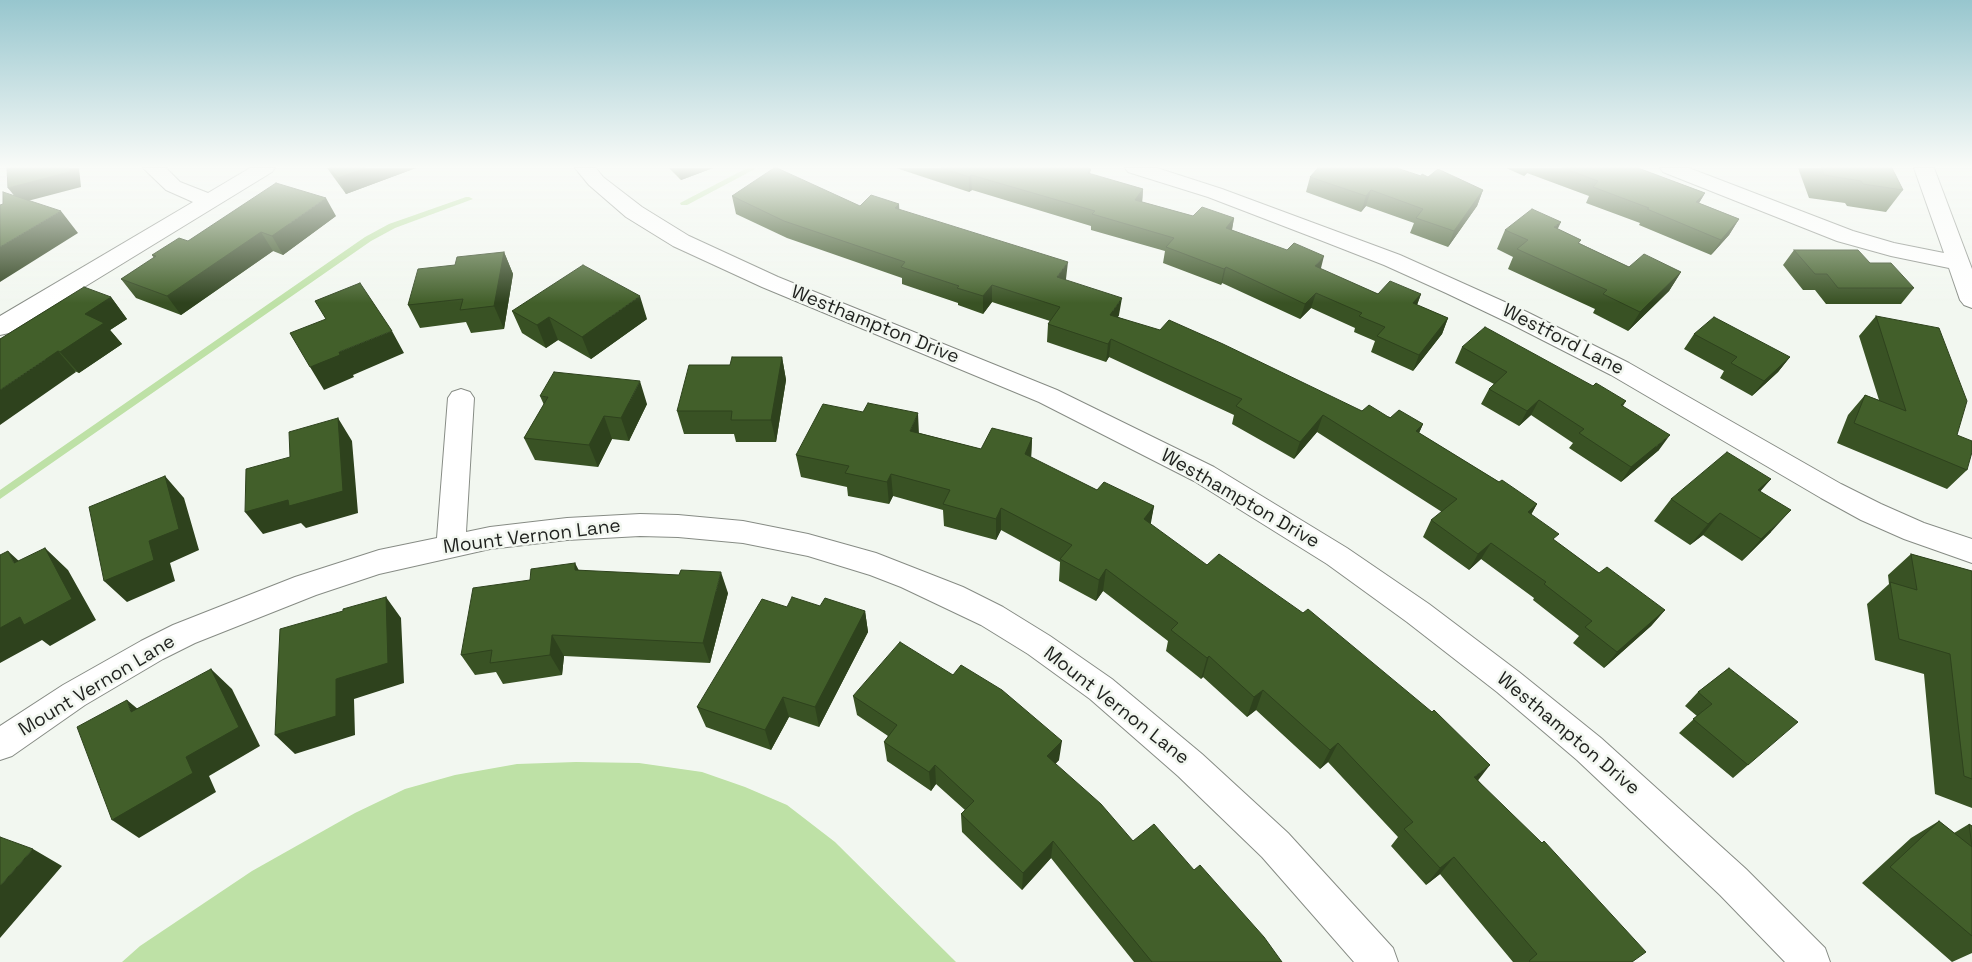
<!DOCTYPE html>
<style>
body{margin:0}
canvas{display:block;background:#f2f7f0}
</style>
<canvas width="1972" height="962"></canvas>
<script>
const g = document.querySelector('canvas').getContext('2d');
g.lineJoin = 'round';
function fill(path, color) { g.fillStyle = color; g.fill(path, 'evenodd'); }
const toPath = rows => new Path2D(rows.map(r => 'M' + r).join(''));
function trace(path, color, width, dash) { g.strokeStyle = color; g.lineWidth = width; g.lineCap = dash ? 'butt' : 'round'; g.setLineDash(dash || []); g.stroke(path); }
function write(font, color, halo, rows, align = 'center') {
  g.font = font + ' "Space Grotesk",sans-serif'; g.lineWidth = 5; g.setLineDash([]); g.textBaseline = 'middle'; g.strokeStyle = halo; g.fillStyle = color; for (const [text, x, y, turn = 0] of rows) {
    g.save(); g.translate(x, y); g.rotate((+turn || 0) * Math.PI / 180); g.textAlign = isNaN(turn) ? turn : align; if (halo) g.strokeText(text, 0, 0); g.fillText(text, 0, 0); g.restore();
  }
}
fill(toPath([
 [576,762,639,763,702,772,745,787,787,805,835,842,956,962,122,962,140,946,252,871,355,813,405,789,455,775,517,764]
]), '#bee1a6');
fill(toPath([
 [747,168,757,168,687,205,681,205,680,203,747,168],
 [466,197,469,197,473,199,395,228,371,241,0,499,0,490,365,237,389,224,466,197]
]), '#bee1a6');
const minor = toPath([
 [143,168,166,168,180,182,208,193,250,168,275,168,272,172,9,333,0,335,0,316,193,202,166,190,143,168],
 [575,168,596,168,603,177,642,207,689,236,778,277,1057,390,1214,467,1347,548,1429,604,1519,672,1601,738,1746,869,1825,948,1830,962,1785,962,1720,895,1577,760,1497,692,1407,622,1327,564,1194,481,1039,402,762,287,673,246,626,217,589,185,575,168],
 [1125,168,1157,168,1222,189,1400,255,1527,312,1629,363,1841,484,1881,504,1924,523,1972,539,1972,563,1904,539,1861,520,1821,498,1611,375,1511,324,1446,293,1384,265,1320,240,1208,197,1128,172,1125,168],
 [1660,168,1689,168,1853,231,1894,243,1944,253,1914,168,1934,168,1972,269,1972,308,1964,305,1960,300,1949,268,1891,256,1837,241,1663,172,1660,168],
 [461,389,470,392,474,398,466,532,490,527,567,518,640,514,678,515,743,521,808,534,876,553,963,587,1003,607,1050,636,1112,679,1202,754,1288,833,1393,948,1398,962,1354,962,1262,857,1178,776,1090,699,1028,654,981,625,901,587,870,575,808,556,743,543,678,537,640,536,567,540,490,549,379,574,316,595,195,643,163,659,85,705,12,756,0,760,0,726,63,685,141,641,173,625,295,577,379,550,437,538,448,398,452,392,461,389]
]);
trace(minor, '#878c85', 2);
fill(minor, '#fff');
fill(toPath([
 [327,168,416,168,346,194],
 [669,168,713,168,681,180],
 [896,168,1087,168,1091,169,1090,174,1143,189,1142,202,1193,216,1234,218,1232,230,1378,294,1421,294,1417,305,1448,318,1442,334,1413,371,1371,352,1375,341,1354,332,1355,328,1311,308,1300,319,1222,283,1221,285,1163,263,1165,251,1091,230,1091,226,972,190,969,192],
 [1506,168,1638,168,1705,193,1699,203,1739,219,1729,235,1711,255,1639,225,1640,223,1586,203,1589,196,1527,173,1524,176],
 [1798,168,1892,168,1903,190,1886,212,1847,206,1845,203,1809,198],
 [1310,177,1428,177,1483,190,1477,206,1448,247,1410,233,1414,223,1366,206,1361,212,1306,192],
 [732,196,860,206,900,210,1066,279,1066,280,1119,315,1118,317,1362,411,1423,424,1419,433,1499,482,1537,504,1531,515,1554,540,1599,573,1665,610,1651,626,1604,668,1573,643,1579,636,1533,600,1534,598,1481,559,1469,570,1423,537,1431,520,1442,512,1317,432,1294,459,1232,424,1234,415,1109,357,1106,362,1047,342,1048,324,1050,321,992,302,983,314,958,305,958,303,902,284,902,278,787,238,736,214],
 [336,216,283,255,273,251,181,315,136,298,121,279,154,258,152,255,188,241],
 [1558,229,1581,240,1579,243,1629,267,1681,272,1669,291,1628,331,1593,313,1595,309,1508,269,1513,257,1497,249,1505,230],
 [1794,250,1870,263,1914,288,1901,304,1826,304,1815,290,1803,290,1783,265],
 [504,252,513,274,504,329,471,333,466,322,420,328,408,305,455,265],
 [111,297,127,319,110,330,122,344,79,373,0,339],
 [512,311,647,319,591,359,558,340,546,348,522,333],
 [1876,316,1957,435,1967,470,1947,489,1837,443,1848,415,1865,395,1879,400,1859,336],
 [1694,334,1790,357,1778,372,1752,396,1720,378,1724,371,1684,349],
 [1462,347,1593,386,1626,401,1623,406,1659,450,1621,482,1569,448,1573,443,1531,415,1519,426,1481,404,1489,389,1494,384,1455,363],
 [782,357,786,380,776,442,736,442,734,434,684,434,677,411,730,365],
 [540,396,647,404,629,441,612,439,598,467,535,460,524,438,544,405],
 [863,412,919,433,981,449,1032,438,1031,458,1097,490,1154,506,1150,524,1478,780,1632,962,1513,962,1440,874,1426,885,1391,846,1398,837,1328,762,1320,769,1256,710,1247,717,1203,677,1201,679,1166,651,1168,641,1103,591,1096,601,1059,581,1060,562,1001,530,996,540,944,526,943,510,893,496,889,504,848,496,847,487,801,477,796,455],
 [1771,479,1760,491,1771,532,1742,561,1703,535,1690,545,1654,521,1671,499],
 [1911,554,1972,571,1972,808,1935,794,1924,674,1875,660,1867,604,1889,584,1888,575],
 [579,570,728,593,710,663,564,656,562,675,503,684,496,672,475,675,461,655,530,580],
 [820,606,865,611,868,632,819,727,789,717,771,750,706,727,697,707,787,607],
 [1729,668,1748,765,1733,778,1679,733,1697,716,1685,706,1698,692],
 [853,696,1059,760,1055,764,1133,841,1194,870,1282,962,1134,962,1051,858,1022,890,962,832,961,814,965,810,936,784,931,791,887,761,884,742,888,736,857,715],
 [1939,821,1954,833,1969,824,1972,826,1972,953,1952,962,1862,883,1911,838]
]), '#395224');
fill(toPath([
 [69,168,79,168,81,187,20,203,8,188],
 [366,168,416,168,346,194,338,178],
 [678,168,713,168,681,180],
 [1527,168,1529,168,1527,173,1524,176],
 [971,175,972,190,969,192,969,177],
 [1143,189,1142,204,1135,200],
 [1371,190,1366,206,1361,212,1366,196],
 [1483,190,1477,206,1448,247,1454,231],
 [1705,193,1696,208,1696,202],
 [326,198,336,216,283,255,272,236],
 [899,204,900,221,895,208],
 [61,211,78,233,0,282,0,247],
 [1234,218,1231,234,1226,228],
 [1739,219,1729,235,1711,255,1721,240],
 [1561,222,1552,241,1554,227],
 [261,232,273,251,181,315,167,296],
 [504,252,513,274,504,329,494,306],
 [1324,256,1320,272,1315,266],
 [1068,262,1066,279,1055,294,1057,277],
 [1226,267,1222,283,1221,285,1224,269],
 [1681,272,1669,291,1628,331,1640,312],
 [992,285,992,302,983,314,983,296],
 [1316,293,1311,308,1300,319,1305,304],
 [1421,294,1415,310,1413,303],
 [640,296,647,319,591,359,582,337],
 [111,297,127,319,110,330,122,344,79,373,60,352,85,314],
 [1122,298,1119,315,1108,332,1110,315],
 [549,317,558,340,546,348,537,325],
 [1448,318,1442,334,1413,371,1419,355],
 [392,331,404,353,353,375,354,377,324,390,310,367,339,352],
 [1111,339,1109,357,1106,362,1108,344],
 [58,351,76,372,0,425,0,390],
 [782,357,786,380,776,442,771,420],
 [1790,357,1778,372,1752,396,1764,381],
 [640,381,647,404,629,441,621,418],
 [1539,400,1531,415,1519,426,1527,411],
 [918,413,919,435,910,431],
 [1323,415,1317,432,1294,459,1300,442],
 [604,416,612,439,598,467,589,445],
 [338,418,352,441,358,513,306,528,301,523,263,534,245,512],
 [1423,424,1415,442,1416,431],
 [1670,435,1659,450,1621,482,1631,467],
 [1032,438,1031,460,1025,454],
 [891,474,893,496,889,504,887,482],
 [165,476,184,498,199,550,170,563,175,581,127,602,104,581,149,541],
 [1771,479,1752,501,1758,490],
 [1537,504,1527,521,1528,512],
 [1154,506,1150,528,1144,519],
 [1001,508,1001,530,996,540,996,519],
 [1791,510,1771,532,1742,561,1761,539],
 [1720,513,1703,535,1690,545,1708,524],
 [1491,543,1481,559,1469,570,1478,554],
 [45,548,68,570,96,620,50,646,42,640,0,663,0,628],
 [8,551,32,573,14,563],
 [575,563,586,584,575,570],
 [1106,569,1103,591,1096,601,1099,580],
 [721,572,728,593,710,663,703,643],
 [386,597,401,618,404,683,354,699,355,735,295,754,275,735,336,679],
 [1665,610,1651,626,1604,668,1617,652],
 [865,611,868,632,819,727,815,707],
 [552,635,564,656,562,675,550,655],
 [1209,656,1203,677,1201,679,1207,658],
 [211,669,232,689,260,746,209,776,216,792,139,838,112,820,186,757],
 [1263,690,1256,710,1247,717,1254,697],
 [783,697,789,717,771,750,765,730],
 [127,700,151,720,131,712],
 [1062,741,1059,760,1045,775,1047,756],
 [1338,743,1328,762,1320,769,1330,750],
 [935,765,936,784,931,791,929,772],
 [1490,765,1476,783,1474,777],
 [1053,841,1051,858,1022,890,1023,873],
 [33,849,62,866,0,938,0,886],
 [1454,857,1440,874,1426,885,1440,868]
]), '#2e421d');
const building = toPath([
 [7,168,69,168,70,172,8,188,7,168],
 [330,168,366,168,338,178,330,168],
 [774,168,777,168,860,206,871,195,899,204,895,208,1068,262,1057,277,1122,298,1110,315,1160,330,1169,320,1223,344,1362,411,1369,405,1390,418,1399,410,1423,424,1416,431,1499,482,1502,480,1537,504,1528,512,1559,534,1553,539,1599,573,1607,567,1665,610,1617,652,1585,627,1592,621,1544,584,1546,582,1491,543,1478,554,1431,520,1457,499,1323,415,1300,442,1236,406,1242,399,1111,339,1108,344,1048,324,1060,307,992,285,983,296,957,288,959,286,901,267,905,262,784,221,732,196,774,168],
 [942,168,1087,168,1091,169,1088,173,1143,189,1135,200,1193,216,1202,207,1234,218,1226,228,1287,250,1294,243,1324,256,1315,266,1378,294,1390,281,1421,294,1413,303,1448,318,1419,355,1377,336,1385,327,1359,316,1362,313,1316,293,1305,304,1226,267,1224,269,1166,247,1174,238,1092,214,1095,211,971,175,969,177,942,168],
 [1318,168,1397,168,1421,176,1422,174,1428,177,1438,169,1483,190,1454,231,1416,218,1423,209,1371,190,1366,196,1310,177,1318,168],
 [1563,168,1638,168,1705,193,1696,202,1739,219,1721,240,1647,209,1649,208,1593,187,1598,181,1563,168],
 [1822,168,1892,168,1903,190,1863,184,1861,181,1824,175,1822,168],
 [276,183,326,198,272,236,261,232,167,296,121,279,156,256,152,255,179,238,188,241,276,183],
 [3,192,61,211,0,247,0,205,3,204,3,192],
 [1532,209,1561,222,1554,227,1581,240,1578,243,1629,267,1644,254,1681,272,1640,312,1603,294,1607,290,1517,249,1528,240,1505,230,1532,209],
 [1794,250,1858,250,1870,263,1891,263,1914,288,1838,288,1827,274,1815,274,1794,250],
 [504,252,494,306,460,310,463,299,408,305,418,269,455,265,457,257,504,252],
 [583,265,640,296,582,337,549,317,537,325,512,311,583,265],
 [360,283,392,331,339,352,340,355,310,367,290,333,326,319,315,301,360,283],
 [84,287,111,297,85,314,104,323,60,352,58,351,0,390,0,339,84,287],
 [1876,316,1939,328,1967,401,1957,435,1972,441,1972,452,1967,470,1854,423,1865,395,1906,411,1876,316],
 [1714,317,1790,357,1764,381,1731,363,1737,357,1694,334,1714,317],
 [1485,327,1593,386,1596,383,1626,401,1621,405,1670,435,1631,467,1579,433,1584,429,1539,400,1527,411,1489,389,1507,372,1462,347,1485,327],
 [732,357,782,357,771,420,731,420,732,411,677,411,689,365,730,365,732,357],
 [554,372,640,381,621,418,604,416,589,445,524,438,548,397,540,396,554,372],
 [868,403,918,413,910,431,981,449,992,428,1032,438,1025,454,1097,490,1104,482,1154,506,1144,519,1207,565,1219,554,1303,613,1308,609,1432,712,1434,710,1490,765,1474,777,1542,843,1544,841,1646,952,1632,962,1530,962,1529,961,1537,954,1454,857,1440,868,1404,829,1413,822,1338,743,1330,750,1263,690,1254,697,1209,656,1207,658,1171,630,1178,623,1106,569,1099,580,1060,559,1072,545,1001,508,996,519,943,504,950,490,891,474,887,482,845,473,849,466,796,455,823,404,863,412,868,403],
 [338,418,343,491,289,506,288,500,245,512,246,469,290,457,289,432,338,418],
 [1727,452,1771,479,1758,490,1791,510,1761,539,1720,513,1708,524,1671,499,1727,452],
 [165,476,179,529,149,541,154,560,104,581,89,507,165,476],
 [45,548,72,599,24,625,20,617,0,628,0,555,8,551,14,563,45,548],
 [1911,554,1972,571,1972,779,1964,776,1950,654,1899,639,1890,582,1917,590,1911,554],
 [575,563,575,570,679,575,681,570,721,572,703,643,552,635,550,655,490,663,492,650,461,655,473,588,530,580,531,569,575,563],
 [386,597,388,663,336,679,336,716,275,735,280,629,343,611,343,609,386,597],
 [792,597,820,606,825,598,865,611,815,707,783,697,765,730,697,707,762,599,787,607,792,597],
 [900,642,953,675,961,665,1002,690,1062,741,1047,756,1101,804,1133,841,1154,824,1194,870,1200,865,1264,937,1282,962,1152,962,1053,841,1023,873,961,814,974,801,935,765,929,772,884,742,897,725,853,696,900,642],
 [1729,668,1798,722,1748,765,1693,719,1712,704,1698,692,1729,668],
 [211,669,239,727,186,757,193,773,112,820,77,727,127,700,131,712,211,669],
 [1939,821,1972,847,1969,824,1972,826,1972,936,1890,867,1939,821],
 [0,837,33,849,0,886,0,837]
]);
fill(building, '#425f2a');
trace(building, '#2e421d', 1);
const sky = g.createLinearGradient(0, 0, 0, 303);
sky.addColorStop(0, '#97c6ce');
sky.addColorStop(0.55, '#f9fbf8');
sky.addColorStop(1, '#f9fbf800');
g.fillStyle = sky;
g.fillRect(0, 0, 1972, 303);
write('19px', '#1f211e', '#f2f7f0', [
 ["Westhampton Drive",875,325,22],
 ["Westford Lane",1563,340,27],
 ["Westhampton Drive",1240,499,30],
 ["Mount Vernon Lane",532,537,-7],
 ["Mount Vernon Lane",97,686,-31],
 ["Mount Vernon Lane",1116,706,38],
 ["Westhampton Drive",1568,734,40]
]);
</script>
